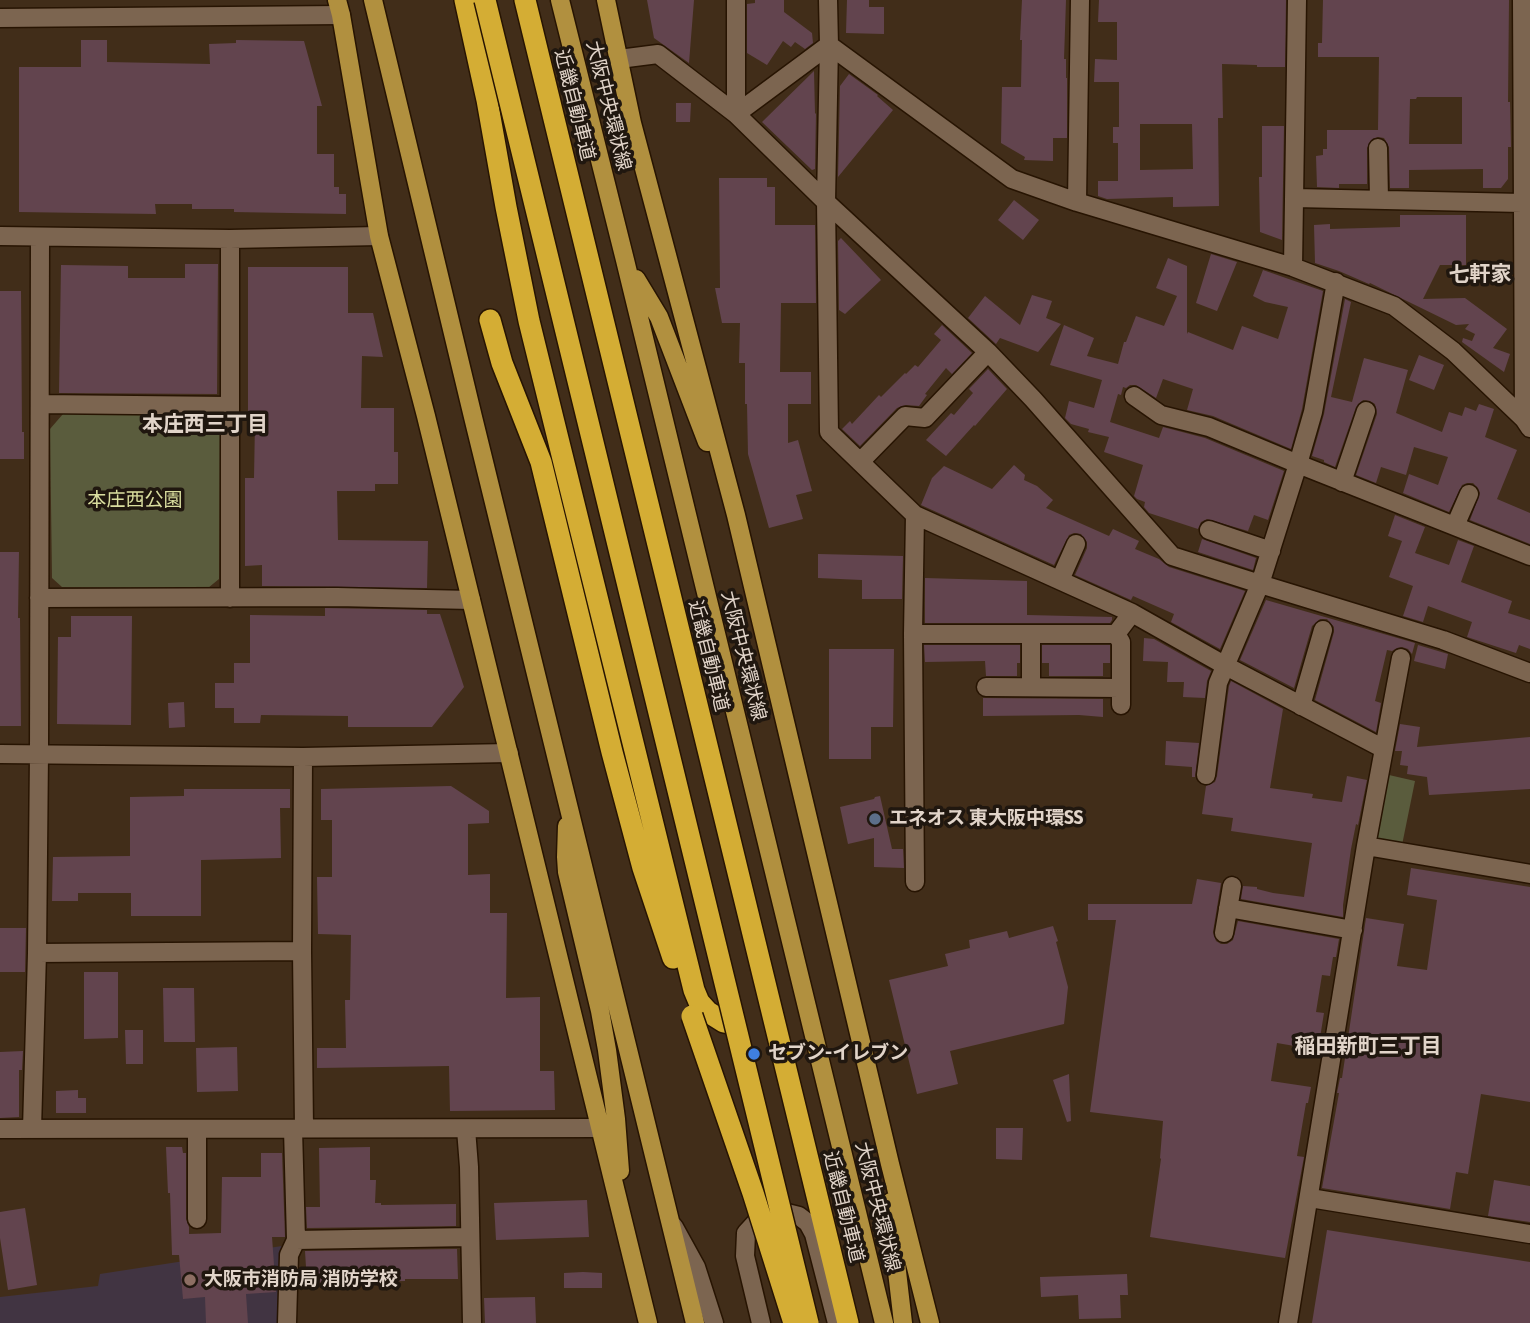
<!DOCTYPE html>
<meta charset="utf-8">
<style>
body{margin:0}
canvas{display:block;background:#412d19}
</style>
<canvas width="1530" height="1323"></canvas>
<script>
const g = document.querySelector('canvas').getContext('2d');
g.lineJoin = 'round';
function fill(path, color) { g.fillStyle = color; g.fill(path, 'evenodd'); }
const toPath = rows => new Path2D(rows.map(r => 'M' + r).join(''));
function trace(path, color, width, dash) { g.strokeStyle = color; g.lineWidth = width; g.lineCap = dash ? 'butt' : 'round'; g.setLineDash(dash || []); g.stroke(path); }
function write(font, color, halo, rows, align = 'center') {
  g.font = font + ' "Fira Sans Condensed","Noto Sans JP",sans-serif'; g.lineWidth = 7; g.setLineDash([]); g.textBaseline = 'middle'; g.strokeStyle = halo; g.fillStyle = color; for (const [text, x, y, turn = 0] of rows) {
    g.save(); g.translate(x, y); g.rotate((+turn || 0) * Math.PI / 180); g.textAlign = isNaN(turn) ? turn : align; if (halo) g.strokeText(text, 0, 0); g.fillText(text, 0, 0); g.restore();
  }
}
fill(toPath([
 [282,1246,280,1323,0,1323,0,1297,98,1286,100,1274]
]), '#413442');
fill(toPath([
 [63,414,208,414,220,425,219,579,208,588,62,587,52,578,50,429],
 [1389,775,1415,781,1402,845,1376,840]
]), '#5a5c3d');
fill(toPath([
 [647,0,694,0,689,63,654,38],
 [755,0,784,0,784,12,812,33,813,43,805,49,795,42,791,47,783,41,767,65,747,53,747,4,755,3],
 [847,0,869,0,869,7,884,7,884,34,846,33],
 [1022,0,1066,0,1064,59,1066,59,1066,78,1067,78,1067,138,1053,138,1053,161,1024,160,1025,157,1001,143,1002,87,1021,87,1022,40,1020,40],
 [1099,0,1286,0,1285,67,1257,67,1257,65,1222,64,1223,118,1218,118,1219,206,1173,207,1173,197,1107,199,1098,196,1098,181,1118,181,1118,143,1113,143,1113,127,1119,127,1119,82,1094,82,1095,59,1117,60,1117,22,1098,22],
 [1140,124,1192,124,1193,169,1140,170],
 [1323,0,1509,0,1508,102,1510,102,1511,147,1508,147,1508,179,1501,188,1483,188,1483,169,1409,170,1409,188,1390,188,1389,147,1384,138,1378,137,1372,139,1367,148,1367,184,1339,184,1339,188,1317,187,1316,156,1323,155,1323,149,1327,149,1327,130,1378,130,1379,57,1318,57,1318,43,1322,43],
 [1417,97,1462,97,1462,144,1409,144,1410,99,1416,99],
 [81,40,107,40,107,62,210,64,209,44,236,43,236,40,304,41,322,106,317,106,317,154,334,154,334,187,339,187,339,194,346,194,346,214,234,212,234,209,192,209,192,204,155,204,156,214,19,212,19,67,81,67],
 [814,71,815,114,816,113,815,169,812,170,762,122],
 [849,74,878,95,877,96,893,110,838,177,840,86],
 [676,103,691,103,690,122,676,122],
 [1262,126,1284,126,1282,240,1260,232,1259,177,1262,177],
 [719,178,767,178,767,187,775,187,775,225,815,225,816,303,781,303,780,372,811,372,811,404,788,404,788,443,798,440,812,491,796,495,803,519,769,528,748,454,747,404,745,404,745,363,739,363,740,323,722,323,715,288,720,288],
 [1014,200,1039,220,1023,240,998,220],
 [1400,215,1466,215,1466,265,1440,265,1423,299,1465,298,1507,329,1493,348,1510,354,1504,372,1462,342,1463,338,1472,341,1475,334,1465,329,1469,324,1456,325,1370,283,1369,284,1339,271,1315,263,1314,225,1330,224,1330,229,1400,227],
 [841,238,881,280,845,314,839,310,838,241],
 [1211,254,1237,262,1217,311,1196,303],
 [1168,258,1187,266,1187,334,1188,332,1233,350,1242,326,1278,339,1288,307,1265,302,1253,296,1263,270,1323,291,1302,409,1291,449,1213,416,1187,410,1193,389,1163,379,1156,398,1136,385,1130,385,1126,388,1123,387,1121,395,1118,394,1110,422,1159,438,1163,427,1205,438,1284,471,1268,520,1254,515,1248,531,1207,519,1201,522,1198,529,1149,513,1144,507,1145,502,1137,499,1134,496,1143,465,1104,452,1109,437,1088,432,1089,429,1071,424,1065,418,1069,401,1094,408,1102,380,1050,365,1064,325,1094,338,1087,356,1118,364,1124,342,1126,342,1136,316,1164,326,1177,296,1156,288],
 [185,264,218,264,217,394,59,393,61,265,128,266,128,278,185,278],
 [248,267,348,267,348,313,373,313,383,357,362,356,361,408,394,408,394,452,398,452,398,484,375,484,375,491,337,491,338,540,428,541,427,588,262,586,262,565,245,566,245,478,254,478,255,423,248,423],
 [0,291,21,291,22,432,24,432,24,459,0,459],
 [1032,295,1052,301,1046,318,1061,324,1038,352,1000,338,996,344,968,318,985,296,1020,325],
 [1345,299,1351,302,1331,397,1352,402,1364,358,1408,370,1396,413,1442,432,1449,412,1462,416,1465,407,1476,411,1479,404,1494,409,1485,437,1517,450,1497,499,1530,513,1530,544,1470,520,1480,493,1478,488,1473,483,1467,483,1462,485,1449,512,1403,493,1409,474,1438,485,1448,457,1414,447,1406,475,1381,467,1376,483,1356,475,1377,414,1375,404,1370,401,1363,400,1356,407,1335,467,1324,462,1324,460,1312,456,1324,414],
 [942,325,972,353,952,374,946,368,925,394,927,395,919,406,906,405,897,408,860,446,842,429,850,421,852,424,879,395,881,397,905,373,906,374,915,365,918,367,941,340,934,334],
 [1419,355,1444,365,1434,390,1409,380],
 [988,369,1007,389,975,426,974,425,946,456,926,440,951,413,954,415,973,393,969,389],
 [1014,465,1025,475,1024,480,1037,486,1053,500,1046,508,1109,536,1113,529,1139,541,1135,549,1159,559,1169,567,1245,591,1220,649,1171,622,1174,614,1133,596,1131,600,1075,575,1087,548,1087,542,1081,534,1074,533,1069,535,1054,565,921,505,932,478,944,466,992,489],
 [1395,515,1425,527,1415,553,1449,565,1458,540,1474,546,1461,582,1512,601,1508,613,1530,620,1530,649,1519,645,1516,653,1467,637,1472,622,1428,606,1423,622,1403,616,1413,586,1389,577,1402,541,1388,536],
 [1202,539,1256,558,1253,570,1198,552],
 [0,552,19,552,18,618,20,618,21,726,0,726],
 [818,554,903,556,902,599,862,599,862,580,818,578],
 [925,578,1027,581,1027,615,1112,617,1112,620,1110,623,925,623],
 [1266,600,1415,643,1412,654,1408,649,1402,647,1397,648,1392,651,1387,650,1375,701,1381,703,1376,732,1315,700,1334,632,1334,627,1327,619,1320,619,1312,626,1294,688,1240,660],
 [325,608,427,610,427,614,440,614,464,687,432,727,348,727,348,716,261,715,260,723,234,723,234,708,215,708,215,683,234,683,234,663,250,663,250,615,325,616],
 [71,616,132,616,131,725,57,724,58,637,71,637],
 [1144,638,1154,639,1211,671,1207,681,1205,698,1183,697,1184,682,1167,682,1168,662,1143,661],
 [924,645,1020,645,1020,663,1017,663,1017,676,986,676,985,661,925,662],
 [1042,645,1110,645,1110,663,1103,663,1103,676,1049,676,1049,663,1042,663],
 [1418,645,1448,654,1445,669,1414,661],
 [829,649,894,649,893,727,871,727,871,759,829,759],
 [1231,681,1283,709,1270,788,1313,794,1312,798,1342,802,1347,776,1367,780,1358,825,1356,824,1351,849,1343,905,1343,917,1241,899,1243,886,1257,887,1257,889,1273,893,1304,897,1312,843,1231,831,1233,818,1202,814,1206,786,1215,782,1217,776,1229,686],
 [983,698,1103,699,1103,717,1079,715,983,716],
 [184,702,185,727,169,728,168,703],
 [1400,724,1420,727,1417,747,1530,737,1530,789,1429,795,1427,777,1407,774,1408,766,1400,765,1402,751,1395,751],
 [1166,741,1199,743,1195,777,1192,777,1192,767,1165,765],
 [451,786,489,811,489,823,468,824,468,875,490,874,490,913,507,913,506,998,540,997,540,1071,554,1071,555,1110,450,1111,449,1066,317,1068,317,1048,346,1048,345,1000,350,1000,351,935,318,934,317,877,332,877,332,820,321,820,321,789],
 [184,789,290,789,290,808,280,808,281,858,201,860,201,916,131,916,131,893,78,893,78,901,52,901,53,857,130,856,130,797,184,796],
 [880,796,892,849,903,849,904,868,874,867,874,838,848,844,840,807,874,799,875,797],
 [1411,868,1530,887,1530,1102,1481,1094,1468,1174,1456,1172,1450,1209,1322,1188,1339,1093,1337,1093,1340,1078,1342,1078,1366,918,1404,924,1397,966,1427,970,1437,900,1407,895],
 [1197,879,1221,883,1213,932,1216,941,1221,944,1227,944,1233,940,1238,921,1339,939,1336,957,1333,957,1330,976,1322,975,1316,1012,1324,1013,1318,1050,1277,1043,1271,1081,1311,1087,1308,1103,1306,1103,1297,1156,1304,1157,1285,1258,1150,1237,1161,1159,1160,1158,1163,1121,1090,1112,1116,920,1088,920,1088,904,1192,904],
 [1053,926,1058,941,1056,942,1068,987,1064,1024,950,1051,958,1084,917,1094,889,980,948,966,945,954,970,948,969,940,1007,931,1009,938],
 [0,928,26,928,25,972,0,972],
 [84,972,118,972,118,1038,84,1039],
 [163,988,194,988,195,1042,164,1042],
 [125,1030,143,1030,143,1064,126,1064],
 [237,1047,238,1091,197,1092,196,1048],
 [23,1051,22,1070,19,1070,19,1117,0,1118,0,1052],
 [1069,1074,1071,1121,1067,1122,1053,1080],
 [78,1090,78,1098,86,1098,86,1113,56,1113,56,1091],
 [996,1128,1023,1128,1022,1160,996,1159],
 [166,1147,182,1147,183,1153,186,1153,186,1219,189,1227,189,1234,221,1233,222,1177,261,1177,261,1153,282,1153,285,1237,272,1237,276,1292,246,1294,248,1323,206,1323,205,1297,183,1299,179,1255,172,1255,170,1193,168,1193],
 [370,1147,370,1180,376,1180,375,1203,381,1203,381,1205,456,1204,456,1226,307,1228,306,1207,320,1207,319,1148],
 [1494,1180,1530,1186,1530,1222,1488,1216],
 [587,1200,589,1237,496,1240,494,1203],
 [25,1208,37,1285,8,1290,0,1238,0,1212],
 [1327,1230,1530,1262,1530,1323,1312,1323],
 [457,1249,458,1279,405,1279,405,1281,307,1283,305,1251],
 [583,1272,602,1273,602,1288,564,1288,564,1273],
 [1127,1274,1128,1295,1120,1295,1121,1318,1079,1319,1078,1295,1041,1297,1040,1277],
 [535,1297,536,1323,485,1323,484,1298]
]), '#62444e');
const minor = toPath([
 [828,0,829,45,826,202,829,432,915,515,1132,613,1226,666,1384,749,1366,846,1288,1323],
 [1522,0,1524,419],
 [0,18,341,15],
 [619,59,658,54,736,114,826,202,988,352,1033,399,1172,556,1260,584,1443,640,1530,673],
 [736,114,829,45,1012,179,1077,202,1293,267,1394,306,1453,351,1524,419,1530,428],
 [736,114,736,0],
 [1378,148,1379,199],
 [1295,198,1522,203,1530,204],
 [1077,202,1080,0],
 [0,236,230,239,379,236],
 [230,239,230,598],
 [1293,267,1297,0],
 [1134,396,1161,415,1209,427,1298,464,1530,556],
 [40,404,230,406],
 [860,462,905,416,925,418,988,352],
 [1342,482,1366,411],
 [915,515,913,634,915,882],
 [1455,526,1469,494],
 [1209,530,1271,551],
 [1060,580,1076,544],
 [39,598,337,597,471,600],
 [913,634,1116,634,1132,613],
 [1116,634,1121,642,1121,705],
 [986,687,1121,688],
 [1031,687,1031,634],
 [1301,706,1323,630],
 [1384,749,1401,658],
 [0,754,303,757,509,753],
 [303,757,302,951,304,1128],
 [1206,775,1218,683,1260,584,1298,464,1313,412,1336,282],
 [1366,846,1530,874],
 [1228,908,1353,930],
 [1224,933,1232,886],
 [37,953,302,951],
 [0,1129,600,1128],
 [32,1129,37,953,39,754,40,237],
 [197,1129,197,1219],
 [466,1129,469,1167,472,1323],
 [1310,1198,1530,1234],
 [674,1227,696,1267,714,1323],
 [296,1240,470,1237],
 [287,1323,289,1255,296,1240,293,1129],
 [761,1323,745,1256,746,1233,757,1221,765,1217,787,1213,799,1216,808,1223,814,1234,837,1323]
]);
const major = toPath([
 [337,0,341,15,379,236,426,416,648,1323],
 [373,0,473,417,695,1323],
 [560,0,625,260,884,1323],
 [606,0,632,123,736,515,890,1164,930,1323],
 [636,279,659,317,707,442],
 [567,826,566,857,567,872,600,1011,607,1050,616,1119,620,1171],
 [891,1202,893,1237,903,1323]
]);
const highway = toPath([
 [465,0,487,100,506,207,529,321,694,990,699,1002,708,1012,724,1022,734,1024],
 [525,0,848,1323],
 [490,320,502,363,541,462,612,752,643,868,673,958]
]);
trace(minor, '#271402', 21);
trace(major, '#271402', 21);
trace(highway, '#271402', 24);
trace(minor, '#7c6550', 18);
trace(major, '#b1903f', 18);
trace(highway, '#d4ad34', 21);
const highwayBridge = toPath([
 [485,0,808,1323],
 [692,1016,753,1193,794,1323]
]);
trace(highwayBridge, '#271402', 24, []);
trace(highwayBridge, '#d4ad34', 21);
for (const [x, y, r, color] of [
 [875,819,7,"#5c6f8a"],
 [754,1054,7,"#3f7fe0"],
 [190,1280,7,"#8d6e63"]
]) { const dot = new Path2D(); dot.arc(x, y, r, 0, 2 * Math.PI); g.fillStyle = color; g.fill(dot); trace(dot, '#20170f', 2.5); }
write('19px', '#e1d4c9', '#20170f', [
 ["近畿自動車道",574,105,76],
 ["大阪中央環状線",608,106,76],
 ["近畿自動車道",708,656,76],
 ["大阪中央環状線",743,656,76],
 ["近畿自動車道",843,1207,76],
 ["大阪中央環状線",877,1207,76]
]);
write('19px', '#dade9f', '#20170f', [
 ["本庄西公園",135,501]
]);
write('bold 19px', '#e1d4c9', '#20170f', [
 ["エネオス 東大阪中環SS",889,819],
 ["セブン-イレブン",768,1054],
 ["大阪市消防局 消防学校",204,1280]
], 'left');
write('bold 21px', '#e1d4c9', '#20170f', [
 ["七軒家",1480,275],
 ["本庄西三丁目",205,425],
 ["稲田新町三丁目",1368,1047]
]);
</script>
